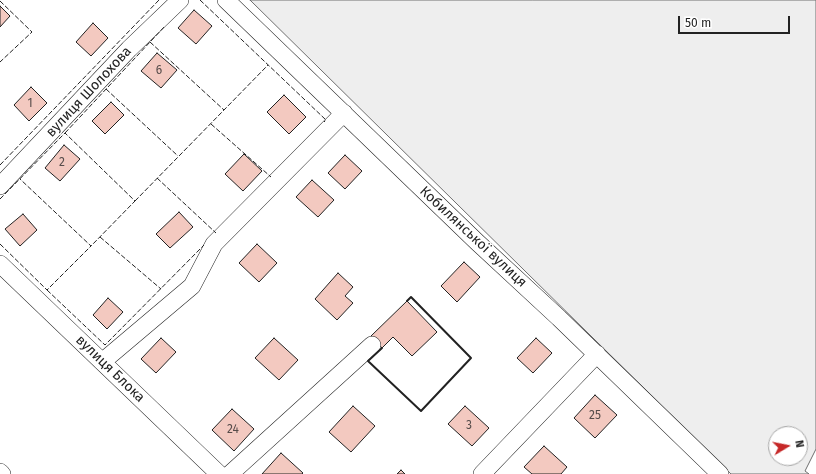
<!DOCTYPE html>
<meta charset="utf-8">
<style>
body{margin:0}
#map{position:relative;width:816px;height:474px;overflow:hidden;background:#fff;font-family:"Fira Sans",sans-serif}
canvas{display:block}
.north{position:absolute;left:768px;top:426px;width:40px;height:40px;box-sizing:border-box;background:#fff;border:1px solid #a7a7a7;border-radius:50%;rotate:80deg;font-size:11px;font-weight:700;line-height:16px;text-align:center;color:#222}
.north::after{content:'';display:block;margin:auto;width:14px;height:18px;background:#c62828;clip-path:polygon(50% 0,100% 100%,50% 72%,0 100%)}
.scale{position:absolute;left:678px;top:16px;width:112px;height:18px;box-sizing:border-box;border:2px solid #222;border-top:0;padding-left:5px;font-size:12px;line-height:14px;white-space:nowrap;color:#222;-webkit-text-stroke:3px #fff;paint-order:stroke}
</style>
<div id="map">
<canvas width="816" height="474"></canvas>
<div class="north">N</div>
<div class="scale">50 m</div>
</div>
<script>
const g = document.querySelector('canvas').getContext('2d');
g.lineJoin = 'round';
function fill(path, color) { g.fillStyle = color; g.fill(path, 'evenodd'); }
const toPath = rows => new Path2D(rows.map(r => 'M' + r).join(''));
function trace(path, color, width, dash) { g.strokeStyle = color; g.lineWidth = width; g.lineCap = dash ? 'butt' : 'round'; g.setLineDash(dash || []); g.stroke(path); }
function write(font, color, halo, rows, align = 'center') {
  g.font = font + ' "Fira Sans",sans-serif'; g.lineWidth = 3; g.setLineDash([]); g.textBaseline = 'middle'; g.strokeStyle = halo; g.fillStyle = color; for (const [text, x, y, turn = 0] of rows) {
    g.save(); g.translate(x, y); g.rotate((+turn || 0) * Math.PI / 180); g.textAlign = isNaN(turn) ? turn : align; if (halo) g.strokeText(text, 0, 0); g.fillText(text, 0, 0); g.restore();
  }
}
const green = toPath([
 [250,0,816,0,816,449,805,471,809,474,731,474,250,0],
 [776,434,800,434,800,458,776,458,776,434]
]);
fill(green, '#eee');
trace(green, '#6f6f6f', 1);
const building = toPath([
 [0,6,10,16,0,27,0,6],
 [194,10,212,26,196,44,178,28,194,10],
 [93,23,108,38,91,56,76,42,93,23],
 [157,53,177,70,161,88,141,71,157,53],
 [31,87,47,103,29,121,14,105,31,87],
 [284,95,306,117,289,134,267,112,284,95],
 [111,102,124,115,105,134,92,121,111,102],
 [64,145,80,159,60,181,45,168,64,145],
 [244,154,262,171,243,191,225,174,244,154],
 [345,155,362,171,345,189,328,173,345,155],
 [312,180,334,200,318,217,296,197,312,180],
 [179,212,193,227,170,248,156,234,179,212],
 [23,214,37,230,20,246,5,229,23,214],
 [257,244,277,263,259,282,239,263,257,244],
 [464,262,480,277,457,302,441,286,464,262],
 [338,273,353,287,345,296,353,303,337,320,315,299,338,273],
 [108,298,123,312,107,329,93,315,108,298],
 [407,301,437,332,412,356,393,337,382,348,371,336,407,301],
 [161,338,176,352,156,373,141,359,161,338],
 [274,338,298,360,279,380,255,358,274,338],
 [536,338,552,353,533,373,517,358,536,338],
 [595,395,617,415,595,438,574,418,595,395],
 [353,406,375,426,351,452,329,432,353,406],
 [465,406,489,428,472,446,448,424,465,406],
 [232,409,254,429,234,451,212,430,232,409],
 [544,446,567,467,561,474,532,474,524,467,544,446],
 [281,453,303,473,302,474,262,474,281,453],
 [401,470,405,474,397,474,401,470]
]);
fill(building, '#f3c9c0');
trace(building, '#222', 1);
const minor = toPath([
 [226,0,477,242,559,318,720,474],
 [0,186,129,49,180,0],
 [0,264,219,474],
 [102,362,192,286,214,244,344,113],
 [0,472,2,474],
 [230,474,372,345],
 [482,474,597,354]
]);
trace(minor, '#222', 18);
trace(minor, '#fff', 17);
trace(toPath([
 [200,0,326,120,324,122],
 [0,1,32,32,0,62],
 [150,42,224,110],
 [106,89,178,156],
 [211,124,271,177],
 [65,133,165,26],
 [0,165,159,0],
 [157,178,216,233],
 [0,199,65,133,135,201,91,246],
 [135,201,268,65],
 [100,237,161,289],
 [0,244,47,290,91,246,20,179],
 [47,290,105,345,204,245]
]), '#222', 1, [5, 2]);
trace(toPath([
 [382,348,368,361,421,411,471,358,411,297,407,301]
]), '#222', 2);
write('12px', '#564c4a', null, [
 ["6",159,71],
 ["1",30,104],
 ["2",62,163],
 ["25",595,416],
 ["3",469,426],
 ["24",233,430]
]);
write('14px', '#222', '#fff', [
 ["вулиця Шолохова",89,92,-47],
 ["Кобилянської вулиця",473,237,43],
 ["вулиця Блока",110,369,44]
]);
</script>
